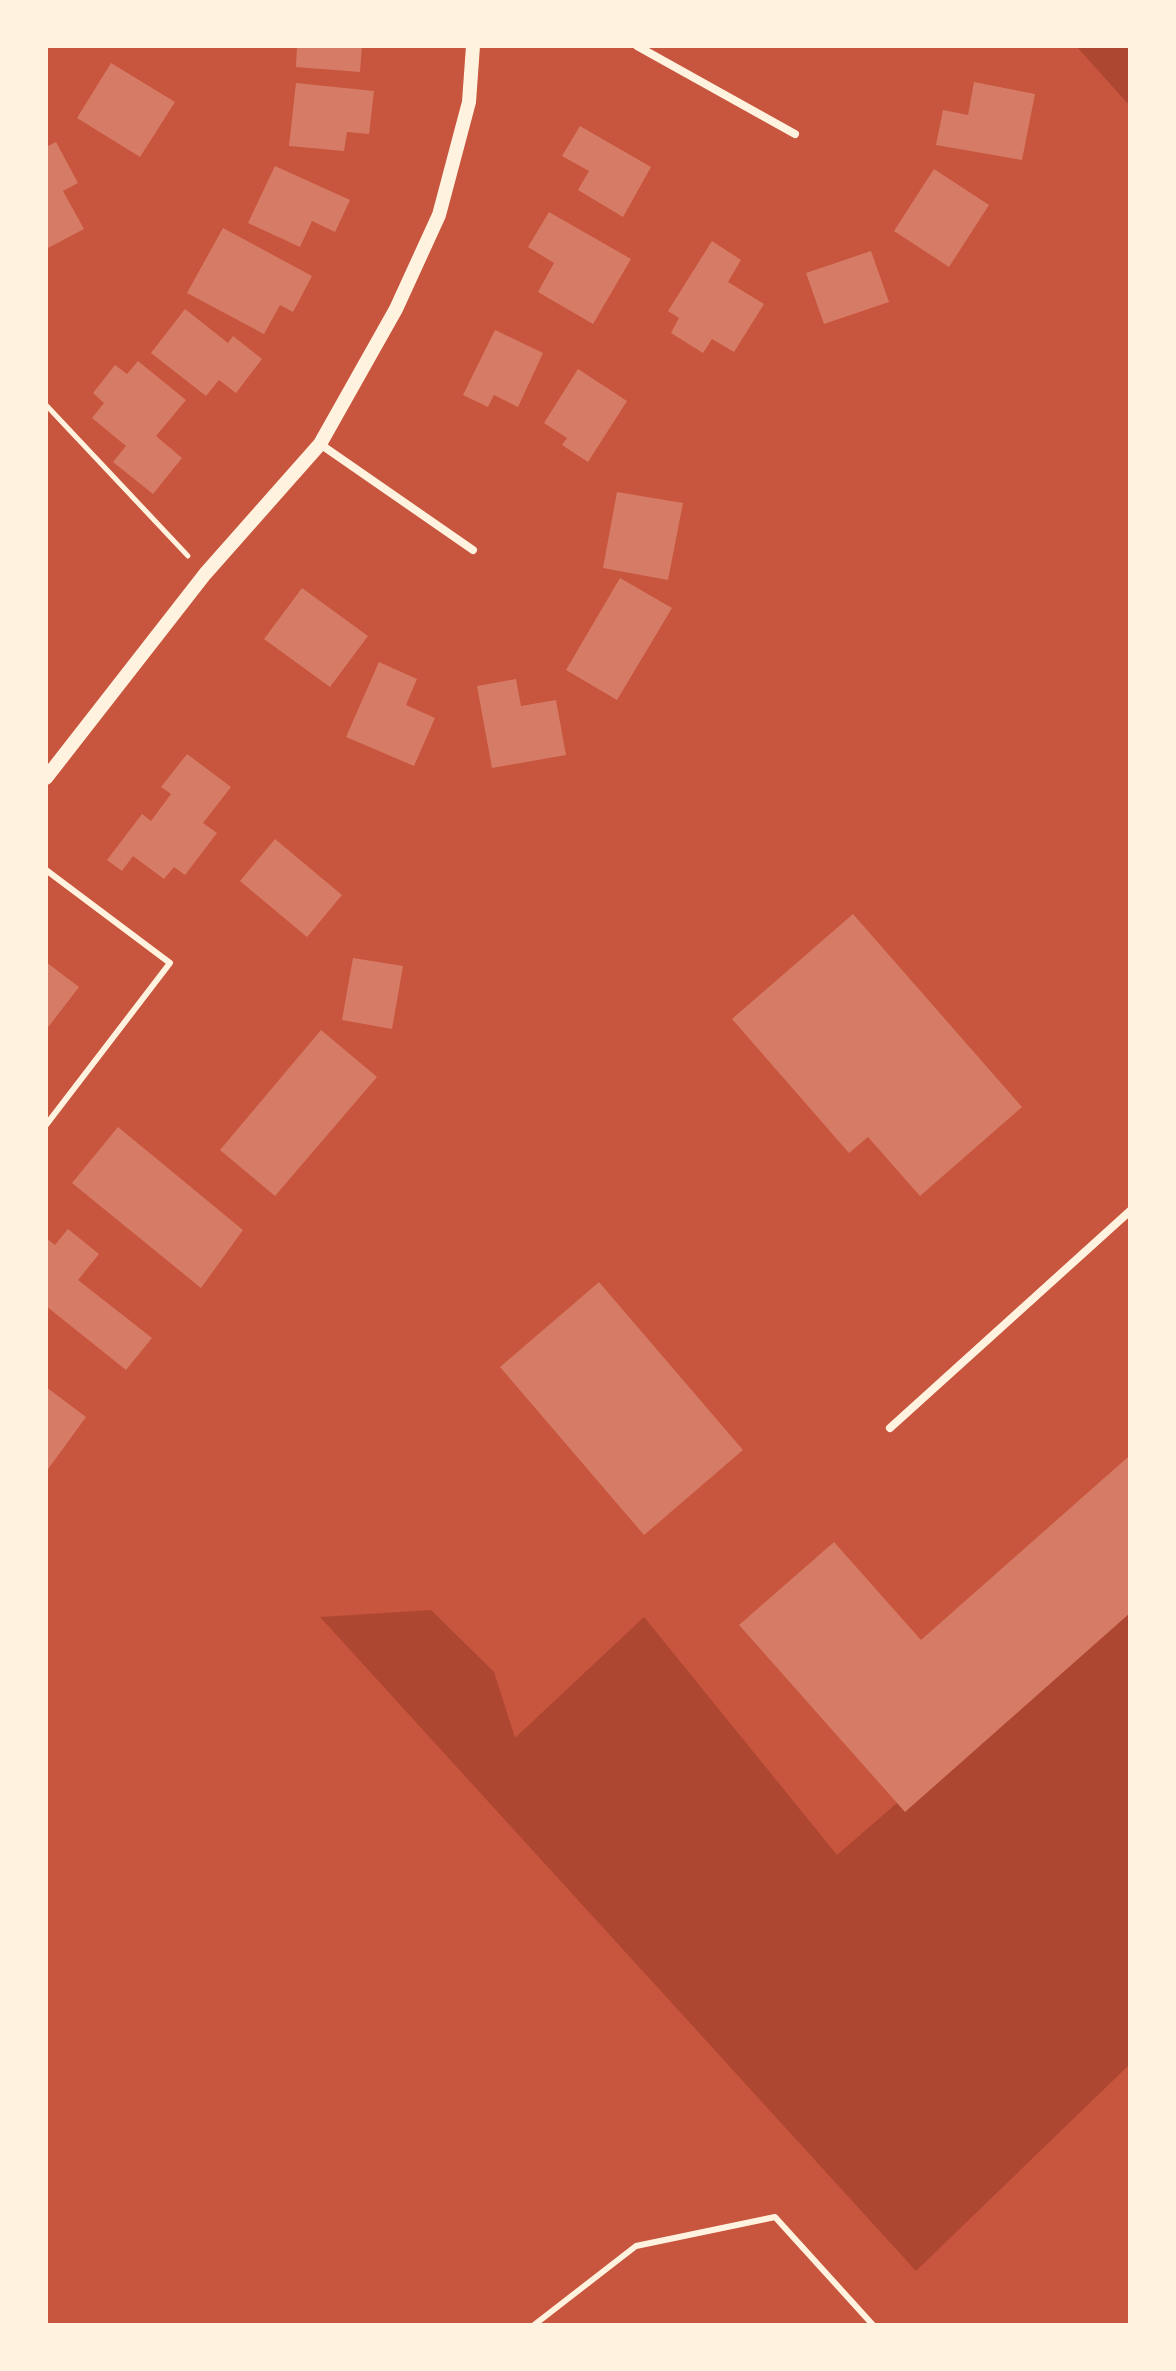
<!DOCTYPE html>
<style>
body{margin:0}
#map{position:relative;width:1176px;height:2371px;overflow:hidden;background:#c8553d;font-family:Karla,sans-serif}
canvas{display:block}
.frame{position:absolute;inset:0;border:48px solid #fff3e0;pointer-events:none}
</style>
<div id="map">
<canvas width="1176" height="2371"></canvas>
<div class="frame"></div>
</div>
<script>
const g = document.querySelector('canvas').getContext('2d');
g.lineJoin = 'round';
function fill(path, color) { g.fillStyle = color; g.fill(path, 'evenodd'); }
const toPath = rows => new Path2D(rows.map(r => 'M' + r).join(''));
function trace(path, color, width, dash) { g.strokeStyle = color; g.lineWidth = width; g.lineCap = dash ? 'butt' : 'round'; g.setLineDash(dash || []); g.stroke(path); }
fill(toPath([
 [1076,46,1130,46,1130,106],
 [1130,1601,1130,2064,916,2271,320,1617,431,1610,494,1672,515,1738,644,1617,837,1855]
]), '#ae4732');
fill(toPath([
 [297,46,362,46,360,72,296,67],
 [111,63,175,102,140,157,77,118],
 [974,82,1035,94,1022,160,936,145,943,110,968,115],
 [296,83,374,91,369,134,347,132,344,151,289,146],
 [580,126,651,167,623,217,578,190,589,171,562,156],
 [56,142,78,183,63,191,84,229,46,249,46,147],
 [275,166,350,200,335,232,312,221,300,247,248,223],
 [934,169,989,205,949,267,894,231],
 [549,212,631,259,593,324,538,292,554,263,528,247],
 [223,228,312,276,293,312,280,305,264,334,187,293],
 [712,241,741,260,728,282,764,304,734,352,712,339,703,353,671,333,679,318,668,311],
 [871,251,889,302,824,324,806,273],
 [185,309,228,343,233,336,262,359,236,393,219,380,206,396,151,353],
 [495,330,543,353,518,407,494,395,488,407,463,395],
 [138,361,186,400,156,436,182,458,153,494,113,462,126,446,92,418,104,403,93,393,115,365,127,374],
 [578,369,627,401,588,462,562,445,567,438,544,423],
 [617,492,683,503,668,580,603,568],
 [620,578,672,608,617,700,566,670],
 [302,588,368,636,330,687,264,639],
 [379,662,417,679,406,705,435,718,414,766,346,737],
 [516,679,521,706,556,700,566,755,492,768,477,686],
 [187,754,231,787,203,823,217,833,185,875,174,867,164,879,133,856,122,871,107,860,142,814,151,821,171,794,161,787],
 [275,839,342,895,307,937,240,881],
 [853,914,1022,1107,920,1196,868,1137,849,1153,732,1019],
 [353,958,403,966,392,1029,342,1020],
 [46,962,79,987,46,1030],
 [321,1030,377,1077,275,1196,220,1150],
 [118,1127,243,1230,201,1288,72,1183],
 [68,1229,99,1254,78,1280,152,1338,126,1370,46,1306,46,1238,55,1245],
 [599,1282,743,1450,644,1535,500,1367],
 [46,1387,86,1417,46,1472],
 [1128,1457,1130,1613,905,1812,739,1625,834,1542,921,1640]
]), '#d67c66');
trace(toPath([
 [46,405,188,556]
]), '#fff3e0', 5);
trace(toPath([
 [46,870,170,963,46,1125],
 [534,2325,636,2246,775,2217,873,2325]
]), '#fff3e0', 6);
trace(toPath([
 [637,46,795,134],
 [320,444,473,550],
 [890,1428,1130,1211]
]), '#fff3e0', 8);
trace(toPath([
 [46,778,205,574,320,444,396,309,439,215,469,102,473,46]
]), '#fff3e0', 14);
</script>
